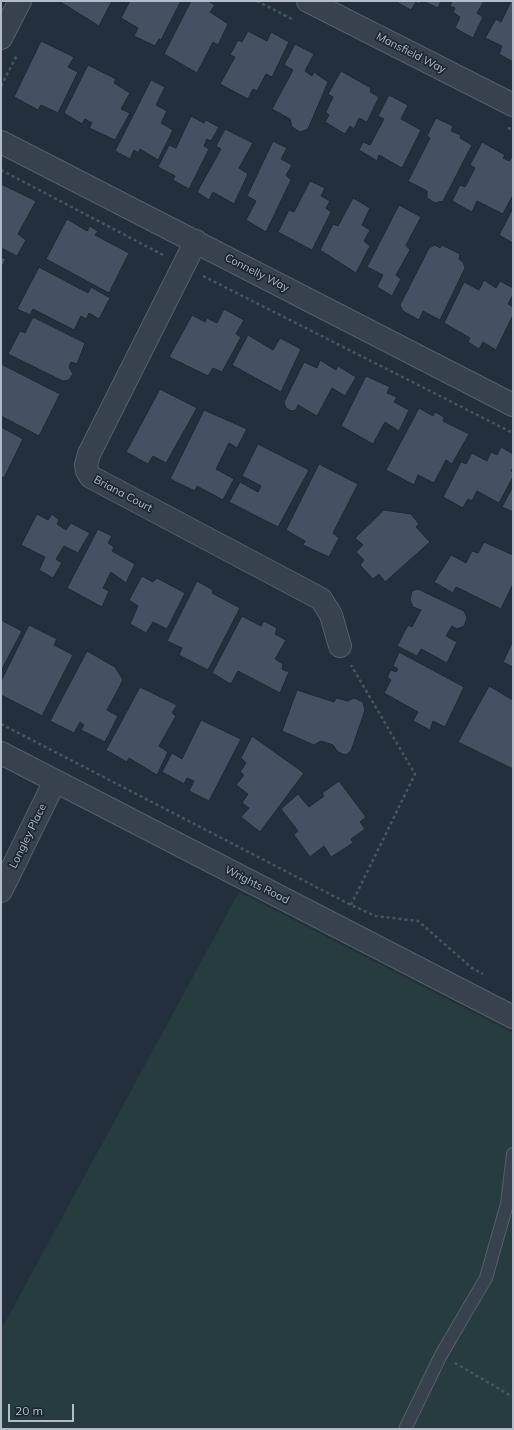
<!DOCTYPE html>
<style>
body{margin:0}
#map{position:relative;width:514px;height:1430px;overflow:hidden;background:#242f3e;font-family:Mulish,sans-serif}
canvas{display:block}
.frame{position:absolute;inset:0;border:2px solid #b4bcc9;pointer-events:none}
.scale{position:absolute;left:8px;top:1404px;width:66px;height:18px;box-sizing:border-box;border:2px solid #b4bcc9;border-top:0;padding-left:5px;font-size:12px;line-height:14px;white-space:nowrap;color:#b4bcc9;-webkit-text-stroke:3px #1d2633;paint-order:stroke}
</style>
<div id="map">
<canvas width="514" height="1430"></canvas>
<div class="frame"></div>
<div class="scale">20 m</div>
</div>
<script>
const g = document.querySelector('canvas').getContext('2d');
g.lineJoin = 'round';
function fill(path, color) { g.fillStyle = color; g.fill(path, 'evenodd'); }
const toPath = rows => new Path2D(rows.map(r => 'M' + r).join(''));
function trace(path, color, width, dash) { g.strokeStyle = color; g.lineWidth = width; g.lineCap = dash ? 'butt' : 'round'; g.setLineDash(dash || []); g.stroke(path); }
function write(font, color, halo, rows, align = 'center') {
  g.font = font + ' Mulish,sans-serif'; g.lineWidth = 3.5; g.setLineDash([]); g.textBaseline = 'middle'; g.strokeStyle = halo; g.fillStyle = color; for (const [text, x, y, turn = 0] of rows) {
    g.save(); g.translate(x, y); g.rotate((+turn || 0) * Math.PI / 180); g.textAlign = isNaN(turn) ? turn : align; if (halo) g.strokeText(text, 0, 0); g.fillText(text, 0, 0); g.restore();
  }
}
fill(toPath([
 [239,892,513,1033,513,1429,1,1429,1,1330]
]), '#263c3f');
const building = toPath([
 [59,1,112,1,99,26,59,1],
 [130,1,181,1,161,40,159,39,155,46,134,36,138,28,121,18,130,1],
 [191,1,208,1,215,5,210,12,228,24,218,45,213,42,197,73,164,54,191,1],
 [399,1,421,1,419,4,416,2,411,10,398,3,399,1],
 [423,1,441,1,438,8,423,1],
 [452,1,484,1,477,13,483,17,473,38,455,28,460,17,453,12,455,8,450,6,452,1],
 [511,1,513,1,513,62,499,54,502,46,485,38,496,19,501,22,511,1],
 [248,31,267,41,271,32,289,42,272,77,266,74,257,91,253,89,248,99,220,84,235,57,230,55,238,40,242,42,248,31],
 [41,41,74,57,68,67,78,72,58,113,41,105,38,110,14,97,41,41],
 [295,44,314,54,305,71,312,76,314,72,328,82,308,129,300,132,292,127,290,119,272,109,293,70,284,65,295,44],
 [88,65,116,79,114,83,130,93,121,109,130,113,115,140,89,128,92,123,85,119,82,124,64,113,88,65],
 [341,71,371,88,370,92,379,97,367,122,359,118,354,129,350,126,345,134,325,122,329,115,326,112,333,97,328,94,341,71],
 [151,80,165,87,156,105,167,111,161,123,173,130,158,160,140,149,138,153,134,150,130,159,115,151,151,80],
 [389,95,408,105,401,119,421,130,402,168,379,155,377,161,359,150,363,142,370,145,384,119,378,116,389,95],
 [191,116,204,123,206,120,219,127,211,141,207,139,204,146,209,149,189,189,173,180,175,176,158,167,169,145,176,148,191,116],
 [436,118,453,126,451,131,461,135,460,138,472,145,443,201,435,203,427,198,427,191,408,181,430,138,427,136,436,118],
 [225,129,253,143,239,168,248,174,234,204,213,192,209,200,197,192,221,149,216,146,225,129],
 [273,141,287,148,281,159,292,165,286,175,291,180,266,232,246,220,256,201,247,196,273,141],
 [482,142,505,155,503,158,509,161,513,156,513,195,503,214,477,201,472,212,452,201,460,185,465,187,475,168,470,165,482,142],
 [310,181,325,188,321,196,330,201,326,208,331,212,312,250,278,232,289,210,294,212,310,181],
 [1,184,36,201,18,234,26,240,17,256,1,248,1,184],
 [353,198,370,208,362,225,370,230,364,241,370,246,356,273,320,250,333,224,338,226,353,198],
 [399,205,421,217,406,245,410,250,396,275,401,279,392,296,377,287,383,275,367,267,399,205],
 [513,208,513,243,499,235,513,208],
 [67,219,87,231,90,226,98,231,95,235,129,253,109,293,46,259,67,219],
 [435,245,440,248,442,245,460,254,459,259,463,262,465,268,440,320,423,311,419,320,403,311,400,305,429,248,435,245],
 [1,257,6,259,1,268,1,257],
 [39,267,88,293,91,287,110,298,99,319,89,313,86,319,81,316,74,330,33,309,30,315,17,309,39,267],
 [484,280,496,288,500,281,513,288,513,295,508,304,513,307,513,315,496,350,483,342,479,349,468,342,470,338,444,323,464,282,479,290,484,280],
 [224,309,244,320,236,334,241,337,222,372,213,368,208,376,169,357,192,315,205,322,207,318,217,323,224,309],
 [33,317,85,343,77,364,71,362,69,367,73,374,69,380,63,381,8,354,20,331,25,333,33,317],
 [248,335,273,350,280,338,301,349,281,392,232,365,248,335],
 [320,360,336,370,338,366,356,377,345,396,332,388,317,416,298,405,296,410,291,411,286,408,284,402,304,362,317,368,320,360],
 [1,364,60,394,39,436,1,416,1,364],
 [366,376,390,387,387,393,397,397,394,402,409,410,399,431,385,422,373,444,341,426,366,376],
 [160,389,197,408,166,463,153,456,148,464,126,452,160,389],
 [419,408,433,416,435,412,444,417,443,421,469,434,452,464,446,460,434,483,418,475,414,485,386,470,419,408],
 [204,410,247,429,237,448,229,443,216,469,234,479,223,500,197,486,195,491,170,479,204,410],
 [1,427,23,439,4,478,1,476,1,427],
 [258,444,309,470,278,527,229,502,240,482,258,492,261,486,242,476,258,444],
 [501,447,513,454,513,467,511,471,513,472,513,477,499,503,477,491,472,501,468,499,463,508,443,497,461,462,466,464,472,453,487,461,491,452,497,455,501,447],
 [319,464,358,484,333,533,339,538,329,557,303,545,305,541,286,530,319,464],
 [513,486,513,512,502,507,513,486],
 [384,510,411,514,419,524,416,527,430,542,385,582,379,574,373,579,360,565,364,560,356,552,363,545,355,538,384,510],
 [37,514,48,520,52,514,59,520,57,524,66,530,71,523,90,533,78,553,64,546,56,559,62,563,53,578,39,570,45,557,21,545,37,514],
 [98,529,112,536,108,543,114,547,112,551,135,564,126,583,111,572,103,588,109,591,102,607,67,588,98,529],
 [484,542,513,555,513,584,501,609,456,587,453,593,434,582,451,555,466,563,472,551,478,553,484,542],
 [142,576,153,582,157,578,185,593,167,629,153,622,146,633,130,624,138,606,129,600,142,576],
 [197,581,213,590,212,593,240,608,208,670,179,655,182,648,167,641,197,581],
 [418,589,464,611,467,618,464,626,457,629,452,626,446,636,457,642,447,663,421,649,417,656,397,646,408,625,412,627,421,610,413,607,410,600,412,591,418,589],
 [242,616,261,626,264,621,277,628,275,634,286,640,275,659,283,664,282,669,289,672,280,693,238,671,231,684,212,673,242,616],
 [1,620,22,631,1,671,1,620],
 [29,625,57,639,54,645,73,655,42,716,1,695,1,681,29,625],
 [512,643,513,644,513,667,503,662,512,643],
 [87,651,115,667,123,680,107,710,118,716,105,742,81,730,84,725,80,722,74,733,50,721,87,651],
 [399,652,464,687,445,727,433,721,430,730,413,721,418,712,384,693,391,680,387,677,391,670,396,672,398,669,393,666,399,652],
 [489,686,513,700,513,769,458,742,489,686],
 [140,687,177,705,172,713,176,716,159,746,168,752,157,775,129,758,127,762,106,750,140,687],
 [297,690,334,702,336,698,348,701,354,698,363,702,365,710,351,751,346,755,338,752,333,745,321,741,314,745,282,731,297,690],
 [201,720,241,739,209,801,189,791,194,781,187,778,184,784,162,772,172,753,182,759,201,720],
 [252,736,304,773,260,832,241,817,249,808,242,803,248,794,236,785,244,775,240,772,246,763,241,758,252,736],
 [339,781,366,817,360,822,365,829,351,839,353,843,331,857,324,846,310,857,294,835,298,831,281,809,298,794,309,807,324,796,322,793,339,781]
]);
fill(building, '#455162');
trace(building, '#1f2835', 1);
const service = toPath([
 [405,1429,441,1355,486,1278,507,1204,513,1154]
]);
const minor = toPath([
 [308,1,513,105],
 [1,38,20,1],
 [1,142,513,405],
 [196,241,89,454,86,465,87,471,91,477,321,599,331,615,340,646],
 [1,753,513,1017],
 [1,891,55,781]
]);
trace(service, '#565f6c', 14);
trace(minor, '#565f6c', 24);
trace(toPath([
 [257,1,294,20],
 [1,86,17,55],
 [508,128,513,130],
 [1,170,163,255],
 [203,276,513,433],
 [1,724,351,905,376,916,418,921,472,968,483,974],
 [351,905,415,774,351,665],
 [455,1363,513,1397]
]), '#44595c', 2.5, [3, 3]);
trace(service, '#38414e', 12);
trace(minor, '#38414e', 22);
write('11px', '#b4bcc9', '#1d2633', [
 ["Mansfield Way",411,53,27],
 ["Connelly Way",257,273,27],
 ["Briana Court",123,494,28],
 ["Longley Place",28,836,-64],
 ["Wrights Road",257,885,27]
]);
</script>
